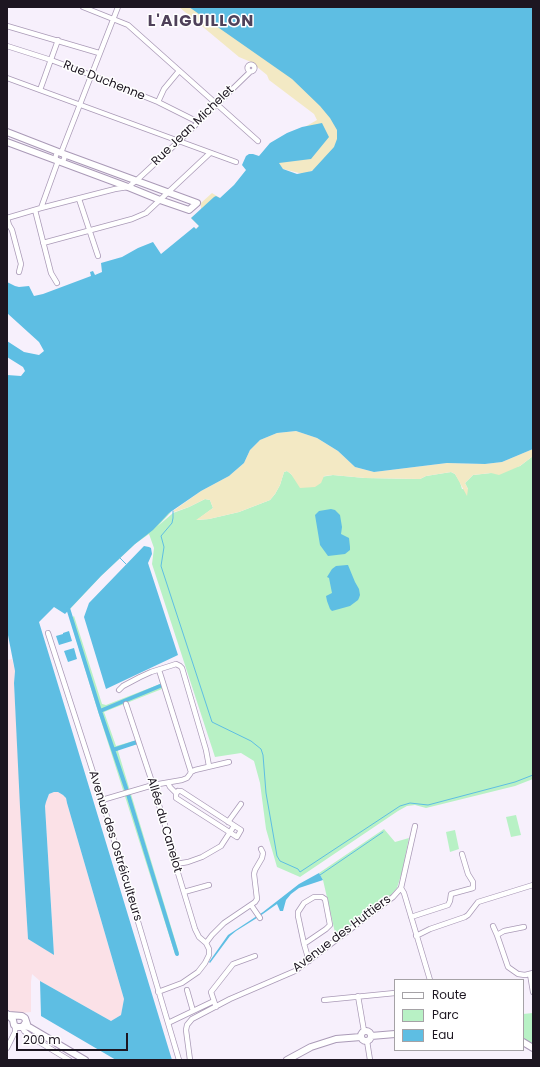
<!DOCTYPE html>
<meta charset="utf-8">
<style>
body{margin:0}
#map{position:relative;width:540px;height:1067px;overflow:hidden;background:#f7f0fc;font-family:Poppins,sans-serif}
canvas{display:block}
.frame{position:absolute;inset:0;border:8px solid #1d1621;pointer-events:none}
.legend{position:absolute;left:394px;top:979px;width:130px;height:72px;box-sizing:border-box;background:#fff;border:1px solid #a5a2a6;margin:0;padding:5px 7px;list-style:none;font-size:12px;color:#1d1621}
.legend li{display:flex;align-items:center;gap:8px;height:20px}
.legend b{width:20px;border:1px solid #a5a2a6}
.scale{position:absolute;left:16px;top:1033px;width:112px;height:18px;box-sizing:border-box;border:2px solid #1d1621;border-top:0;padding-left:5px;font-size:12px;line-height:14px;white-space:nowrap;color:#1d1621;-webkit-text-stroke:3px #fff;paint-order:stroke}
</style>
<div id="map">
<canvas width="540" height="1067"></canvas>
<div class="frame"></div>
<ul class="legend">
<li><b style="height:5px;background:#fff"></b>Route</li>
<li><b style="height:11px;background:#b8f1c5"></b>Parc</li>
<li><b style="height:11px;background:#5ebee3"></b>Eau</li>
</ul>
<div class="scale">200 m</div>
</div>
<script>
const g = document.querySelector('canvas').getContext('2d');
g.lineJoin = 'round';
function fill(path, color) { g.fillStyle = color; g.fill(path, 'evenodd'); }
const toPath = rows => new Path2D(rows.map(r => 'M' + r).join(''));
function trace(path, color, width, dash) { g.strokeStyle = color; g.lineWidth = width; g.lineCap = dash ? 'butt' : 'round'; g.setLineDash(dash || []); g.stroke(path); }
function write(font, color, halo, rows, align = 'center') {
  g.font = font + ' Poppins,sans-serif'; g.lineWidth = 3; g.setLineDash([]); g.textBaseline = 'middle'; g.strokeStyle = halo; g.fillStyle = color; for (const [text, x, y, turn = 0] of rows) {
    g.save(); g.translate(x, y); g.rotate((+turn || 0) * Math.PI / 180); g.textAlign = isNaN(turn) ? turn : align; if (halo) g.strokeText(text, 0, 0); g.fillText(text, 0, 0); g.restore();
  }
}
fill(toPath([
 [12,659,15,671,14,683,28,939,54,954,45,806,46,802,49,794,54,792,58,792,63,795,66,798,67,803,124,999,121,1015,111,1021,40,981,32,974,31,982,31,1012,13,1014,7,1010,7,660]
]), '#fbe1e7');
fill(toPath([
 [533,456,533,779,515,786,426,808,415,805,407,806,398,811,300,877,277,867,266,829,260,783,254,761,241,753,215,757,152,564,154,548,149,534,135,544,101,576,70,609,16,526,171,512,158,526,173,513,189,507,205,499,210,500,213,508,197,520,209,519,239,512,270,500,275,494,280,485,284,472,287,471,291,474,297,481,333,475,365,478,420,479,426,476,451,472,455,474,460,482,462,489,468,489,465,483,473,475,491,473,520,466],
 [74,616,102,704,106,705,160,684,162,686,162,689,104,712,116,746,137,740,138,744,118,749,118,751,179,953,175,954,96,705,70,619],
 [516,815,521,835,511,837,506,817],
 [384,829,395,842,409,838,402,872,397,888,391,895,336,937,323,880,319,873],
 [455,830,459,849,450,852,446,832],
 [533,1013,533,1045,523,1039,523,1014]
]), '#b8f1c5');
fill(toPath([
 [179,7,211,7,346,123,330,164,303,174,283,169,276,160,303,128,317,120,314,114,269,80,267,75,251,62,239,57],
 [212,193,220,198,196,232,194,227,196,229,199,226,191,218,201,210,201,203],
 [296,431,317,438,338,451,355,467,374,472,447,463,485,464,502,462,533,449,533,456,520,466,499,475,491,473,473,475,465,483,468,489,467,496,455,474,451,472,426,476,420,479,365,478,333,475,324,476,321,483,315,487,300,488,291,474,287,471,284,472,280,485,275,494,270,500,239,512,209,519,196,520,213,508,210,500,205,499,189,507,174,512,173,511,201,491,229,476,244,463,250,450,260,440,277,433]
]), '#f3e9c4');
fill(toPath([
 [189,7,533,7,533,449,502,462,485,464,447,463,374,472,355,467,338,451,317,438,296,431,277,433,260,440,250,450,244,463,229,476,201,491,169,513,153,530,135,544,101,576,65,614,54,607,39,622,172,1060,116,1060,41,1016,40,981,111,1021,121,1015,124,999,67,803,66,798,63,795,58,792,54,792,49,794,46,802,45,806,54,955,28,939,20,807,14,683,15,671,7,630,7,375,21,376,25,371,23,367,7,357,7,341,24,352,39,355,44,351,39,342,7,313,7,282,15,286,19,287,29,286,34,296,43,294,91,276,90,272,93,271,95,275,102,272,101,263,122,257,138,248,153,242,161,254,194,227,196,229,199,226,191,218,214,197,216,196,220,198,234,185,246,170,242,165,246,156,249,154,253,154,259,156,270,143,287,133,302,127,322,123,329,137,311,159,279,163,283,169,297,174,312,171,334,147,337,139,337,130,330,118,320,106,292,79],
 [331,509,335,510,340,515,342,527,341,534,349,538,350,547,350,550,345,554,328,556,320,545,315,515,319,511],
 [144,546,149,547,151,548,152,554,148,563,178,655,106,689,84,617,89,603],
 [347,565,348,565,355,582,359,589,360,595,359,598,358,600,350,606,332,611,330,609,327,601,326,596,332,593,329,578,327,577,332,569,336,566],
 [69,631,72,641,59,645,56,636,63,634,63,633],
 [74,648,77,659,68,662,64,651],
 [319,873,323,880,299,888,291,894,286,900,283,911,280,911,277,904,260,916,236,931,230,936,210,963,209,962,228,935,263,912,299,884]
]), '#5ebee3');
trace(toPath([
 [173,511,173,518,172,523,161,536,164,547,161,566,212,722,251,741,261,749,263,755,266,793,277,856,280,861,298,869,300,872,400,806,410,803,428,805,515,782,533,775],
 [120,558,126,564],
 [320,875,383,832]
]), '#5ebee3', 1);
trace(toPath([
 [68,608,100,711,126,788,177,954],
 [100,711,160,686],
 [113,750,137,742]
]), '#5ebee3', 4);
const street = toPath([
 [83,7,128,25,258,141],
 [7,26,99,53],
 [7,46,51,60,91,75,158,102,198,122],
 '247.5 68a3.5 3.5 0 1 1 7 0a3.5 3.5 0 1 1-7 0Z',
 [7,78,236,162],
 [40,90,58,40],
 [158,102,164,89,179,71],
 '55.5 157a4.5 4.5 0 1 1 9 0a4.5 4.5 0 1 1-9 0Z',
 [61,153,118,7],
 [79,199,98,256],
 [41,208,58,161],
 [35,210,51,273,57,283],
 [7,218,41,208,115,189,128,187,137,180,179,141,250,72],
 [7,218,9,225,12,230,21,264,19,272],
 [43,243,132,219,146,213,210,153],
 [48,633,102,800,179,1060],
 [119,690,123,686,140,677,151,672,173,665,176,664,180,666,182,668,206,750,209,766],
 [126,704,153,785,177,865,178,873,195,929,199,937,206,943],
 [191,772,195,770,229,762],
 [168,783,170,787,176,793],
 [178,791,181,791,241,830,237,837,176,798,176,794,178,791],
 [102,800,153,785,182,780,187,778,190,774,191,772,159,670],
 [228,822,241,804],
 [415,826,401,888,404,893,430,980],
 [176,864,188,862,202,857,221,846,234,826],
 [184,892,209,885],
 [251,905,260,918],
 [411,917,448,905,450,901,451,894,473,888,473,882,468,874,462,854],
 [493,926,497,935,508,967,518,974,525,975,533,973],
 [497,935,504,931,524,927],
 [416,936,430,929,465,917,468,915,478,902,533,885],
 [304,944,326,929,330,925,325,899,322,897,314,897,304,903,298,912,298,916,304,944,309,961],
 [530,974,533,992],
 [187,990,193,1011],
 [158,992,182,983,198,972,205,963,209,955,209,949,206,943,212,935,224,923,255,902,257,899,254,874,255,870,262,858,263,853,261,849],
 [358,996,364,1031],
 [324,1000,395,993],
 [216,1007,211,992,233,964,255,956],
 [168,1023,214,1001],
 [22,1027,24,1031,36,1040,69,1060],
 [367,1041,370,1060],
 [7,1048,15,1032,15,1027],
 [190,1060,186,1030,187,1025,192,1019,230,999,295,971,393,897,401,888]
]);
const secondary = toPath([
 [7,132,61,153,197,203,189,210,160,200,128,187,7,142],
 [7,1014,13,1020,14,1025,17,1027,22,1027,24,1025,26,1022],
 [9,1015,22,1016,25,1018,27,1024],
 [23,1026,29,1027,85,1060],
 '361 1036a5 5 0 1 1 10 0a5 5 0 1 1-10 0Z',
 [371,1036,395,1034],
 [523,1042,533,1048],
 [287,1060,311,1047,336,1039,361,1037]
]);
trace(street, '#aa9ab7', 6);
trace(secondary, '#aa9ab7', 8);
trace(street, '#fff', 4.5);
trace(secondary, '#fff', 6);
write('12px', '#1d1621', '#fff', [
 ["Rue Duchenne",104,81,22],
 ["Rue Jean Michelet",193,126,-44],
 ["Allée du Canelot",164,825,74],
 ["Avenue des Ostréiculteurs",115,846,73],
 ["Avenue des Huttiers",342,934,-37]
]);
g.letterSpacing = '1px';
write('bold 16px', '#4f415a', '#fff', [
 ["L'AIGUILLON",201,22]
]);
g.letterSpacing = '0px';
</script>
